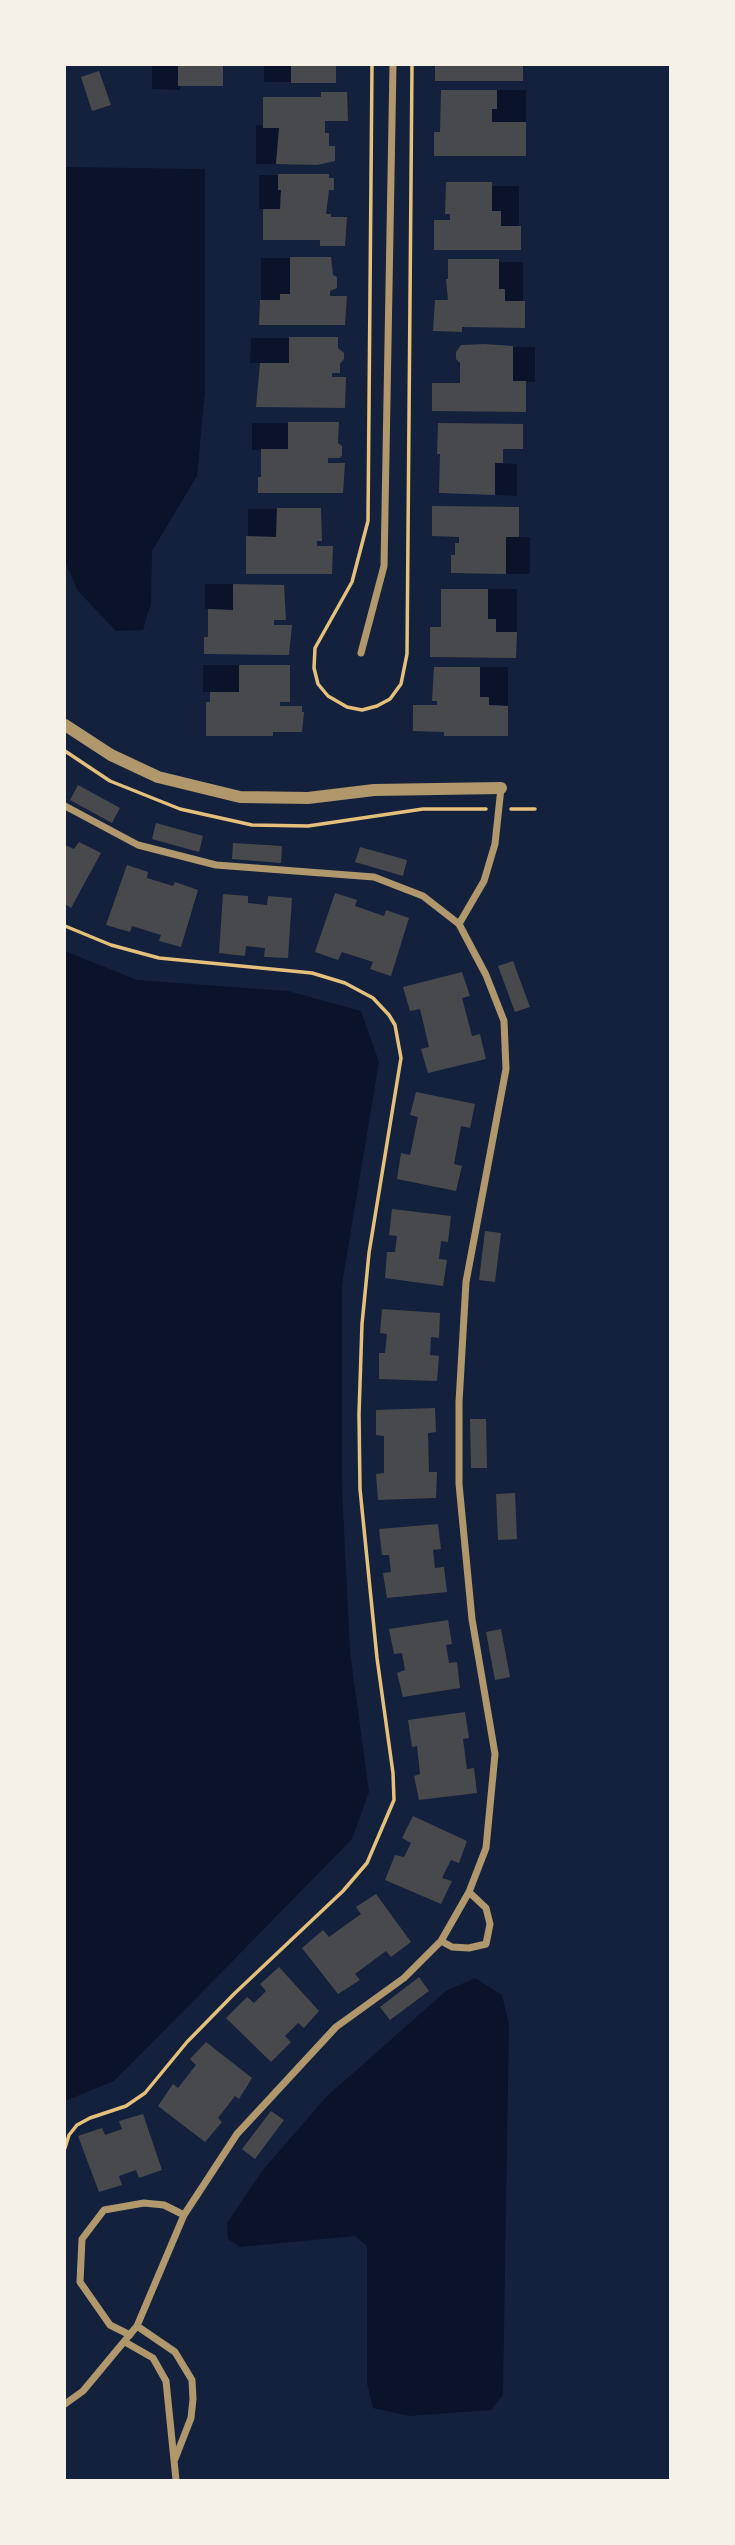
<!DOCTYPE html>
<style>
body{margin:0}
#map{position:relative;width:735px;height:2545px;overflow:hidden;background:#14213d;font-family:"PT Sans",sans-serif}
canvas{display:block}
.frame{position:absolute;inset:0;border:66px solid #f6f1e7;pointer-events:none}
</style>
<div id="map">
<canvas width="735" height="2545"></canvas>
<div class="frame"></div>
</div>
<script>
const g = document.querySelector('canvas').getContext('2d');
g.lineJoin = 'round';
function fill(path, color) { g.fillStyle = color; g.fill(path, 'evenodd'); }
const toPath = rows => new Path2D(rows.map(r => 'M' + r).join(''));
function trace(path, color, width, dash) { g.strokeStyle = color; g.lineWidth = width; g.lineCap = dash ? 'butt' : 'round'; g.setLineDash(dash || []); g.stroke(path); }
fill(toPath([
 [152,65,178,65,178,86,180,86,180,90,152,89],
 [264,65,291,65,291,82,264,82],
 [497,90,526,90,526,122,492,122,492,109],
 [256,125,279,128,276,164,256,164],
 [65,167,205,169,205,391,197,476,152,551,151,603,143,630,116,631,78,591,65,562],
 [259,175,278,175,278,190,281,190,280,209,259,209],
 [492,186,519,186,519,226,501,226,492,211],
 [261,258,290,258,290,294,280,294,280,300,261,300],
 [499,262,523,262,523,301,505,301,499,289],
 [251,338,289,338,289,363,250,363],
 [513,347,535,347,535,382,513,381],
 [252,423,288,423,288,449,252,450],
 [495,463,517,464,517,496,495,495],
 [248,509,277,509,276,537,248,536],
 [506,537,530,537,530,574,506,574],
 [205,584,233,584,233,610,205,609],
 [488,589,517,589,517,632,496,632,496,619,488,619],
 [203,665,239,665,239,692,203,692],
 [480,667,508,667,508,706,489,705,489,697,480,697],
 [65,951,137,980,288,991,361,1011,379,1062,342,1285,342,1486,350,1652,369,1792,352,1839,215,1979,114,2081,65,2101],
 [475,1978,502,1995,509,2024,503,2395,491,2410,409,2416,373,2408,367,2383,367,2246,355,2236,240,2247,228,2239,227,2223,262,2171,327,2096,446,1991]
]), '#0b132b');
fill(toPath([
 [178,65,223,65,223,86,178,86],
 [291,65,336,65,336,83,291,83],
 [435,65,523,65,523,81,435,81],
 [99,71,111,105,92,111,81,77],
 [441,90,497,90,497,109,492,109,492,122,526,122,526,156,434,156,434,132,440,132],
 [321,92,347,92,348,121,325,121,325,133,329,133,329,146,335,146,335,161,317,165,276,164,279,128,263,128,263,97,321,97],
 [278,174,329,174,329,178,334,178,334,190,329,190,326,214,331,214,331,217,347,217,345,246,320,246,320,240,263,240,263,209,280,209,281,190,278,190],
 [446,182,492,182,492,211,501,211,501,226,521,226,521,250,434,250,434,220,450,220,450,214,445,214],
 [290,257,331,257,333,275,337,277,337,288,330,291,330,296,347,296,345,325,259,325,260,300,280,300,280,294,290,294],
 [448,259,499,259,499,289,505,289,505,301,525,301,525,328,462,327,462,332,433,331,435,300,448,300,446,279,448,279],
 [289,337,338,337,338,348,344,353,344,359,340,364,340,373,332,373,332,377,346,377,345,408,256,407,260,363,289,363],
 [484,344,513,346,513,381,526,381,526,412,432,411,432,383,460,383,460,363,456,359,456,352,461,345],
 [288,422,339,422,338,443,342,446,342,456,339,458,328,458,328,463,345,463,343,493,258,493,258,477,261,477,261,449,288,449],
 [438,423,523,424,523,449,503,449,503,463,495,463,495,495,439,493,440,454,437,454],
 [432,506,519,507,519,537,506,537,506,574,451,573,451,555,455,555,455,543,459,543,459,537,432,536],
 [277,508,321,508,322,541,317,541,317,546,333,546,332,574,246,574,246,536,276,537],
 [233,584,284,585,286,620,274,620,274,625,292,625,289,655,204,654,204,637,208,637,208,609,233,610],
 [441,589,488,589,488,619,496,619,496,632,517,632,516,658,430,657,430,627,441,627],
 [239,665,290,665,290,702,280,702,280,706,302,706,302,712,304,712,302,732,273,732,273,736,206,736,206,702,210,702,210,692,239,692],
 [434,667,480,667,480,697,489,697,489,705,508,706,508,736,444,736,444,732,413,731,413,705,437,705,437,701,432,701],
 [78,785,120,808,112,823,70,800],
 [156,823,203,836,199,852,152,839],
 [79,842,101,853,71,908,65,904,65,845,74,849],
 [233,843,282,846,281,863,232,859],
 [360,847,407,860,403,876,355,862],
 [127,865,148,872,147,878,173,886,175,882,198,890,181,947,159,941,161,935,132,926,130,932,106,925],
 [335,893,357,900,355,906,384,916,386,910,409,918,391,976,370,969,373,962,342,952,338,960,315,952],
 [223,894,248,896,248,903,267,905,268,896,292,898,288,958,264,957,265,948,246,946,245,956,219,953],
 [513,961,530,1007,515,1012,498,966],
 [462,972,470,996,462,998,472,1036,480,1034,486,1059,428,1073,421,1049,429,1047,420,1009,410,1011,403,987],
 [416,1092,475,1104,470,1128,461,1126,454,1164,462,1166,456,1191,397,1179,401,1153,410,1155,418,1117,410,1115],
 [392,1209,451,1216,448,1242,441,1241,439,1259,447,1260,443,1286,385,1278,387,1252,395,1252,397,1236,389,1235],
 [485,1231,501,1233,495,1282,479,1280],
 [382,1309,440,1313,439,1338,431,1337,430,1355,439,1356,437,1381,379,1379,379,1353,385,1353,387,1334,380,1333],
 [435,1408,436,1432,428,1433,429,1472,437,1472,436,1498,378,1500,376,1474,384,1473,384,1436,376,1435,376,1410],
 [470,1419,486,1419,487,1468,471,1468],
 [515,1493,517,1539,498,1540,496,1494],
 [438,1524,441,1549,433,1550,435,1568,444,1567,447,1592,387,1598,383,1573,391,1572,389,1555,382,1555,379,1529],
 [448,1620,452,1644,446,1645,449,1663,457,1662,460,1688,403,1697,397,1673,405,1670,402,1653,394,1654,389,1629],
 [501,1629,510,1677,495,1680,486,1632],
 [465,1712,469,1738,463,1739,467,1769,474,1768,477,1793,419,1800,414,1776,420,1774,417,1746,412,1747,408,1720],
 [413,1816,467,1841,459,1863,451,1860,442,1878,452,1881,441,1904,385,1880,395,1855,404,1857,411,1843,402,1838],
 [376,1894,411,1942,391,1957,386,1951,355,1974,360,1980,338,1994,302,1948,323,1930,329,1937,361,1914,356,1907],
 [279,1967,319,2011,304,2028,298,2023,285,2036,291,2042,271,2062,226,2018,247,1997,254,2003,266,1991,260,1984],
 [419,1977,429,1991,390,2020,380,2007],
 [206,2042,252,2078,239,2099,235,2096,218,2118,222,2122,205,2142,158,2106,173,2084,178,2088,196,2065,190,2059],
 [271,2111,284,2120,255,2159,242,2149],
 [143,2114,162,2170,139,2178,136,2170,119,2176,122,2185,99,2192,78,2136,102,2128,105,2135,122,2129,119,2121]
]), '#48494c');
trace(toPath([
 [372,65,368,521,352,582,315,648,314,668,318,684,328,696,347,707,362,710,377,706,390,699,401,684,407,654,412,65],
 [65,751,110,781,180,809,252,825,308,826,423,809,486,809],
 [511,809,535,809],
 [65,926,111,945,159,958,312,973,345,983,373,998,389,1015,395,1025,401,1058,369,1253,362,1324,359,1414,360,1489,377,1658,393,1773,394,1800,367,1863,343,1891,235,1993,187,2042,145,2093,126,2106,90,2118,77,2125,69,2135,65,2148]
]), '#e5c07b', 3.5);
trace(toPath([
 [361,653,384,566,393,65],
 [65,806,138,845,216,865,374,877,423,896,459,924,486,975,504,1021,506,1069,466,1282,459,1402,459,1484,472,1619,495,1754,486,1848,469,1892,441,1941,404,1978,336,2027,237,2134,184,2215,137,2326,83,2391,65,2404],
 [459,924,484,881,495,844,501,788],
 [441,1941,452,1947,469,1948,486,1944,490,1924,486,1908,469,1892],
 [137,2326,175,2352,192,2380,193,2399,191,2418,175,2459],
 [130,2335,110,2325,80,2282,82,2239,104,2210,144,2203,164,2205,184,2215],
 [125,2342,153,2358,166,2381,176,2480]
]), '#b1986c', 7);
trace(toPath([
 [65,725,111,755,158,777,240,797,308,798,374,790,501,788]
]), '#b1986c', 12);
</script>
